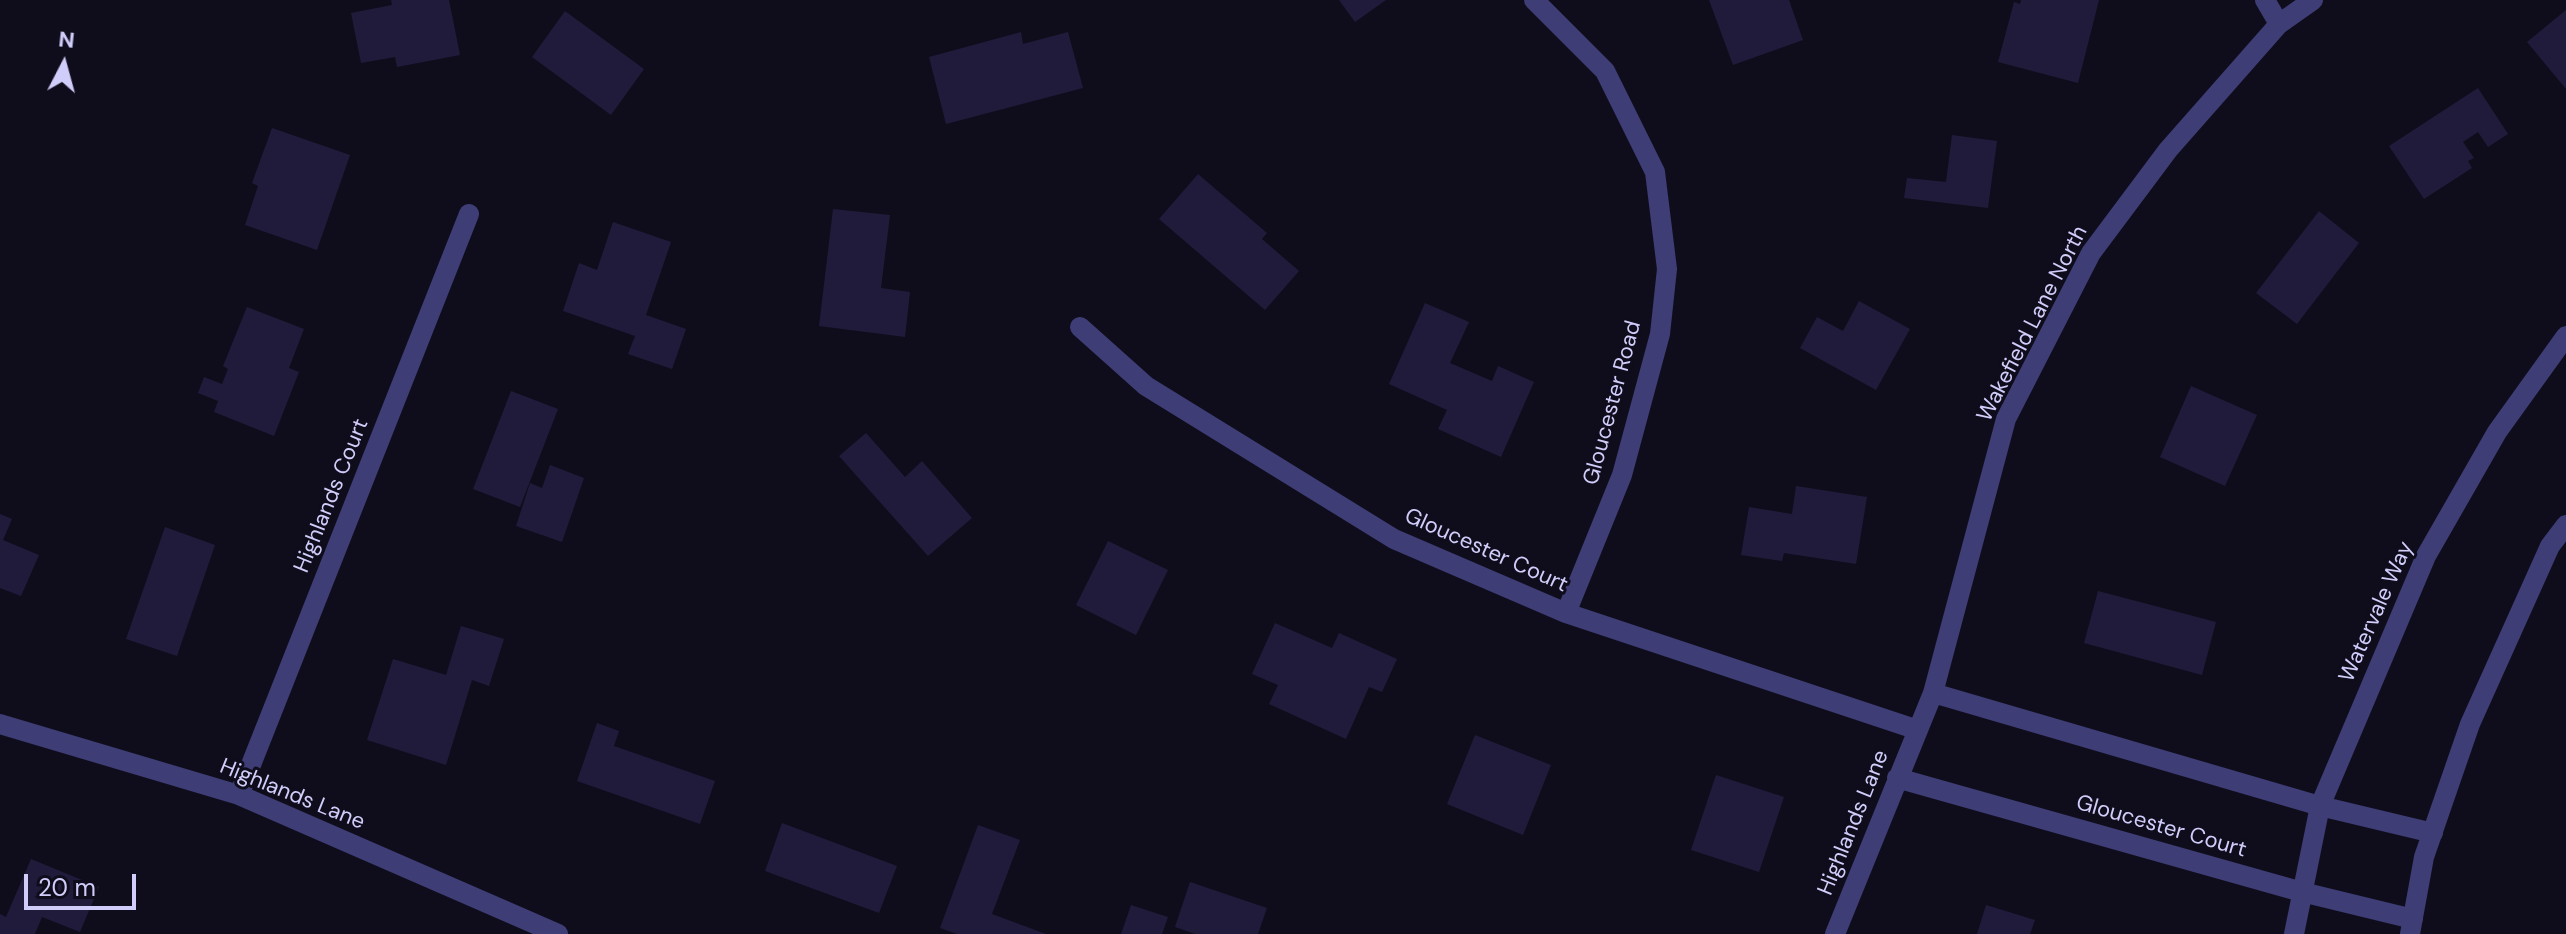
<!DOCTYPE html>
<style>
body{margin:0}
#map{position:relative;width:2566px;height:934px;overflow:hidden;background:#0f0d1c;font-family:"DM Sans",sans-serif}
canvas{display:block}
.north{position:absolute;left:24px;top:24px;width:80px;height:80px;-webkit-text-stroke:6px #0f0d1c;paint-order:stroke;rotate:6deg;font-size:22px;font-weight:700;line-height:32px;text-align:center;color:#d1cdfa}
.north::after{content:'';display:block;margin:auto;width:28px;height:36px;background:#d1cdfa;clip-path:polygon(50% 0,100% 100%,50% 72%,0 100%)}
.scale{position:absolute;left:24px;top:874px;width:112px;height:36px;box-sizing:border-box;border:4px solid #d1cdfa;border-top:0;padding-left:10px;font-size:24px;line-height:28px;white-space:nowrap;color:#d1cdfa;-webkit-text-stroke:6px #0f0d1c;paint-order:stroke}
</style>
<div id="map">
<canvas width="2566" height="934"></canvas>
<div class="north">N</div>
<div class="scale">20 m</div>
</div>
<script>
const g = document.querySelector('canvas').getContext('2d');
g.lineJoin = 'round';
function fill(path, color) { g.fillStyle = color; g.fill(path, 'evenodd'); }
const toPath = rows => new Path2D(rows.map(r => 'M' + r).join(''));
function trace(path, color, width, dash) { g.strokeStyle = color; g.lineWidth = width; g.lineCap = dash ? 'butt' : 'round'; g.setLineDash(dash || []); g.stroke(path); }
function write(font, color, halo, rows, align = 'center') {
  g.font = font + ' "DM Sans",sans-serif'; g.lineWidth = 6; g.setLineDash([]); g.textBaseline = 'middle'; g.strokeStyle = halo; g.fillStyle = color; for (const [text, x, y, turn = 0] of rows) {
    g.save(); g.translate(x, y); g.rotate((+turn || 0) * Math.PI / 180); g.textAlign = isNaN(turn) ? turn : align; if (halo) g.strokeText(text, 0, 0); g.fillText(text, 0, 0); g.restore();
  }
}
fill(toPath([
 [391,0,449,0,460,55,397,67,395,57,361,63,351,13,392,5],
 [1339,0,1386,0,1355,22],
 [1709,0,1789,0,1803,40,1733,65],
 [2021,0,2099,0,2078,83,1998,62,2014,2,2020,4],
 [2566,10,2566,89,2527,42],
 [565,11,644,69,611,115,532,57],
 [1021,32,1023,44,1068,32,1083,88,946,124,929,57],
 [2478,88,2508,134,2488,147,2478,132,2463,142,2474,158,2468,161,2472,168,2424,199,2389,146],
 [272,128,350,155,317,250,245,225,258,186,252,183],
 [1952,135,1997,141,1988,208,1904,198,1907,178,1946,182],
 [1198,174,1267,233,1262,239,1299,271,1265,310,1159,219],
 [833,209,890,215,881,288,910,292,905,337,819,326],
 [2319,211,2359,243,2297,324,2256,293],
 [613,222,671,242,646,315,686,329,672,369,628,354,635,336,563,311,579,263,597,270],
 [1859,301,1910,329,1876,390,1800,348,1817,317,1843,331],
 [1425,303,1469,322,1450,363,1492,381,1498,366,1534,382,1501,457,1438,429,1447,410,1389,384],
 [247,307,304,329,289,368,299,372,274,436,214,412,218,401,198,393,204,377,222,384,228,369,223,366],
 [2191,386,2257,415,2225,486,2160,457],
 [511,391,558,409,520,507,473,489],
 [866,433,905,477,922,461,972,518,928,556,839,456],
 [550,465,584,478,562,542,516,526,530,483,542,488],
 [1796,486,1867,497,1856,564,1784,553,1782,561,1741,555,1749,507,1792,514],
 [0,514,12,519,3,540,39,555,21,596,0,588],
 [165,527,215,545,177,656,126,639],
 [1108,541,1168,570,1136,635,1076,605],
 [2098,591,2216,622,2202,675,2084,643],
 [1275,623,1332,648,1339,633,1397,659,1382,692,1369,687,1346,739,1269,704,1278,685,1252,674],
 [461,626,504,639,489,686,472,680,446,765,367,740,393,659,446,675],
 [597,723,619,731,614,746,715,781,700,824,577,781],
 [1475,735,1551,765,1523,835,1447,804],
 [1716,775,1784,797,1759,872,1691,850],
 [782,823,897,866,879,913,765,871],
 [978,825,1020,840,992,914,1046,934,957,934,940,928],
 [31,859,99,887,80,932,42,917,35,934,0,934,0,914,6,917],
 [1190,882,1267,908,1258,934,1195,934,1175,927],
 [1131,905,1168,917,1162,934,1121,934],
 [1986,905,2035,920,2030,934,1977,934]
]), '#211b3b');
trace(toPath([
 [1534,0,1605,71,1655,172,1667,269,1660,334,1622,475,1566,613],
 [2265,0,2279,24],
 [1080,327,1146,386,1394,539,1566,613,1918,730],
 [1933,693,2320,806,2433,833],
 [0,724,239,795,558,934],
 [1897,778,2302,892,2413,919],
 [239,795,469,214],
 [1835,934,1933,693,2006,419,2091,253,2168,150,2279,24,2313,0],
 [2294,934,2320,806,2426,556,2497,432,2566,336],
 [2410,934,2424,857,2470,724,2550,546,2566,525]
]), '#3e3d76', 20);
write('22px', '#d1cdfa', '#0f0d1c', [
 ["Wakefield Lane North",2033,324,-63],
 ["Gloucester Road",1613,403,-75],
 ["Highlands Court",332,496,-68],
 ["Gloucester Court",1486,551,24],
 ["Watervale Way",2377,612,-66],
 ["Highlands Lane",292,795,22],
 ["Highlands Lane",1854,823,-68],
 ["Gloucester Court",2161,827,16]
]);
</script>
